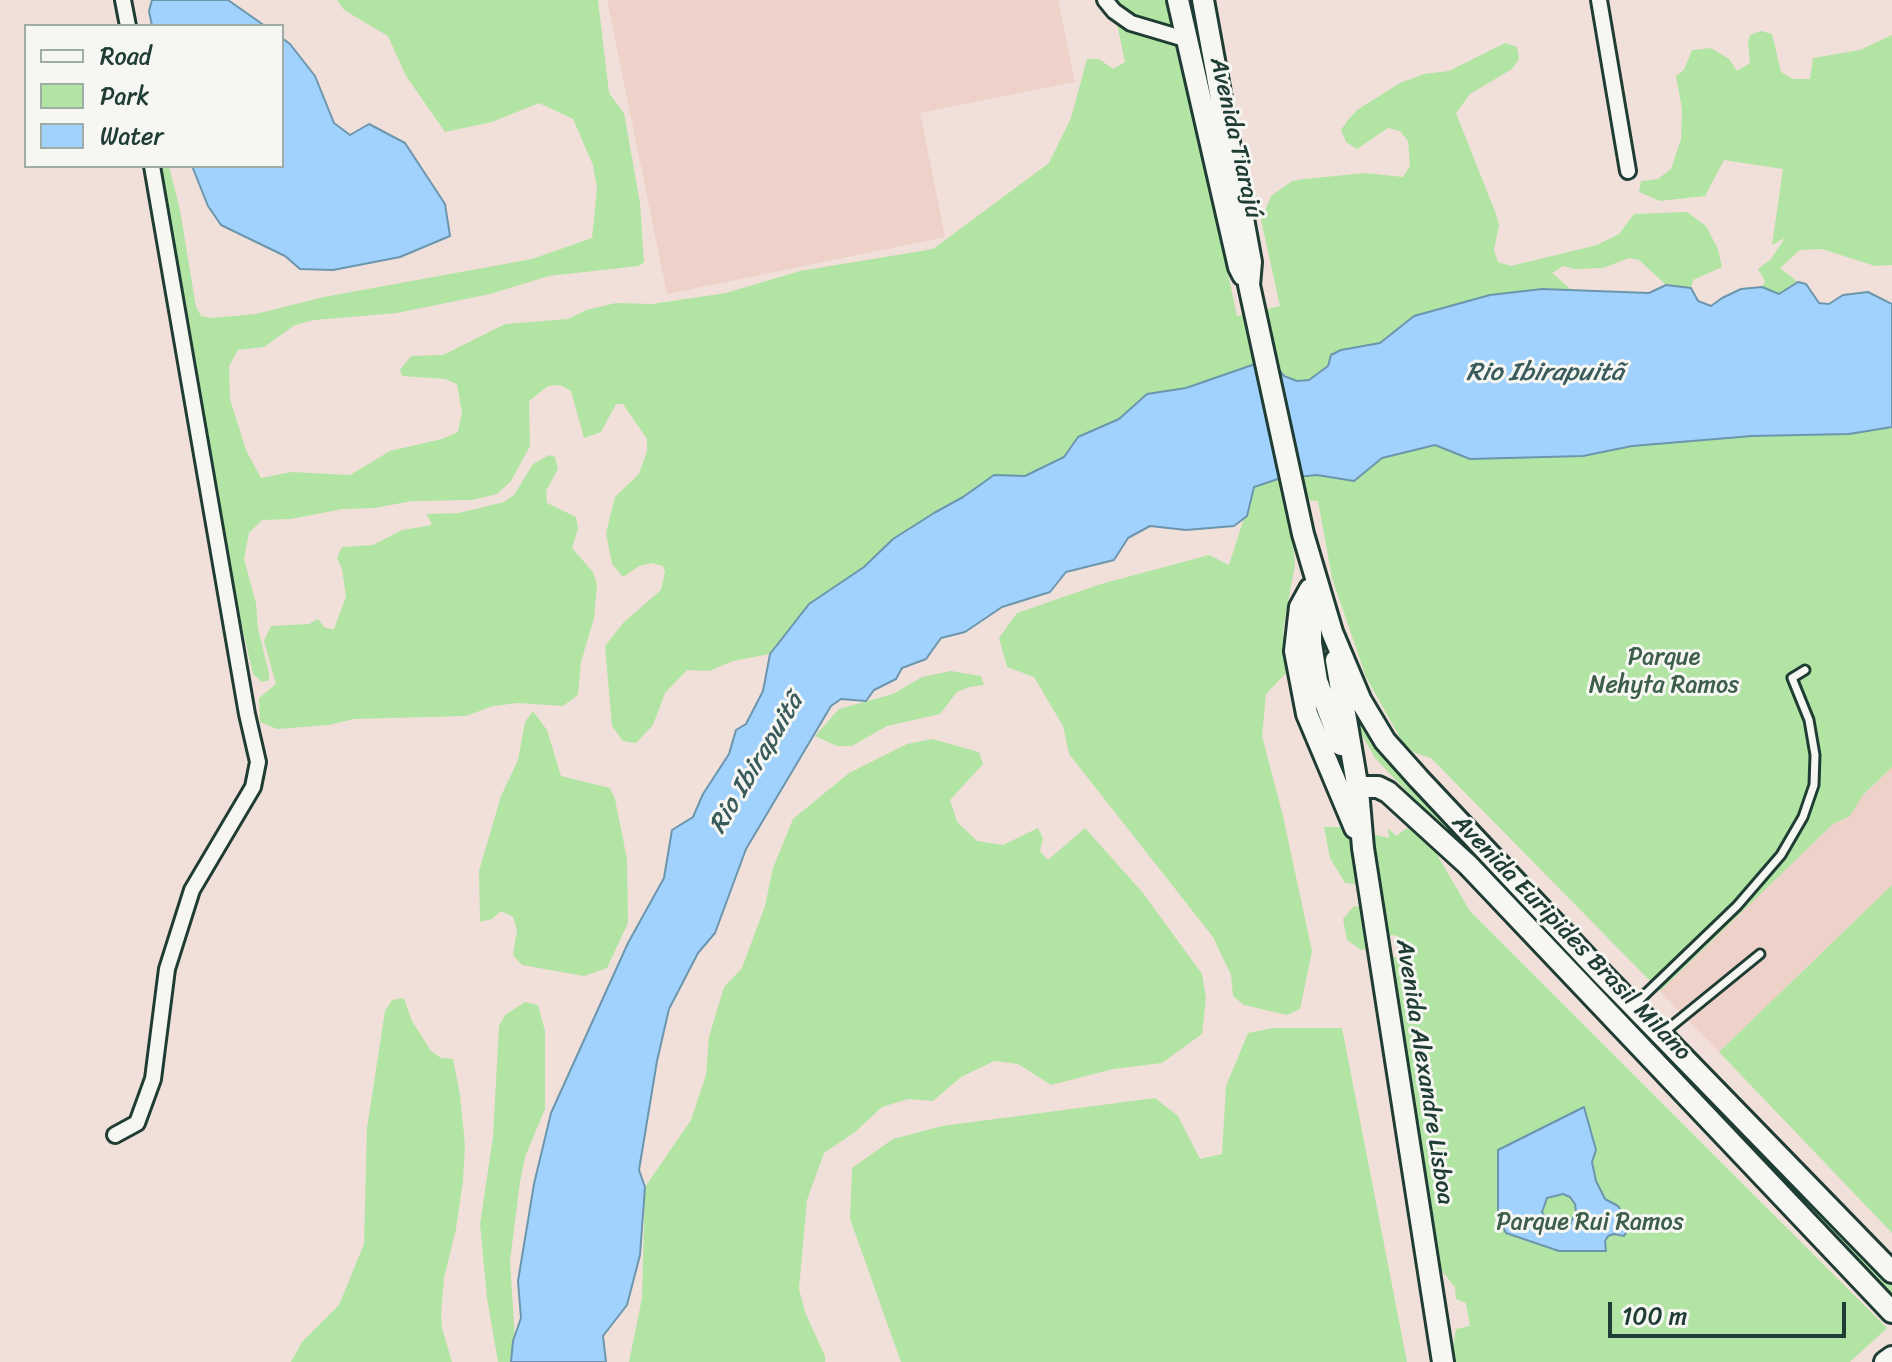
<!DOCTYPE html>
<meta charset="utf-8">
<style>
body{margin:0}
#map{position:relative;width:1892px;height:1362px;overflow:hidden;background:#f1e0d9;font-family:Sriracha,sans-serif}
canvas{display:block}
.legend{position:absolute;left:24px;top:24px;width:260px;height:144px;box-sizing:border-box;background:#f6f6f2;border:2px solid #a0aca6;margin:0;padding:10px 14px;list-style:none;font-size:24px;color:#1f3d34}
.legend li{display:flex;align-items:center;gap:16px;height:40px}
.legend b{width:40px;border:2px solid #a0aca6}
.scale{position:absolute;left:1608px;top:1302px;width:238px;height:36px;box-sizing:border-box;border:4px solid #1f3d34;border-top:0;padding-left:10px;font-size:24px;line-height:28px;white-space:nowrap;color:#1f3d34;-webkit-text-stroke:6px #f6f6f2;paint-order:stroke}
</style>
<div id="map">
<canvas width="1892" height="1362"></canvas>
<ul class="legend">
<li><b style="height:10px;background:#f6f6f2"></b>Road</li>
<li><b style="height:22px;background:#b2e4a4"></b>Park</li>
<li><b style="height:22px;background:#a0d2fd"></b>Water</li>
</ul>
<div class="scale">100 m</div>
</div>
<script>
const g = document.querySelector('canvas').getContext('2d');
g.lineJoin = 'round';
function fill(path, color) { g.fillStyle = color; g.fill(path, 'evenodd'); }
const toPath = rows => new Path2D(rows.map(r => 'M' + r).join(''));
function trace(path, color, width, dash) { g.strokeStyle = color; g.lineWidth = width; g.lineCap = dash ? 'butt' : 'round'; g.setLineDash(dash || []); g.stroke(path); }
function write(font, color, halo, rows, align = 'center') {
  g.font = font + ' Sriracha,sans-serif'; g.lineWidth = 6; g.setLineDash([]); g.textBaseline = 'middle'; g.strokeStyle = halo; g.fillStyle = color; for (const [text, x, y, turn = 0] of rows) {
    g.save(); g.translate(x, y); g.rotate((+turn || 0) * Math.PI / 180); g.textAlign = isNaN(turn) ? turn : align; if (halo) g.strokeText(text, 0, 0); g.fillText(text, 0, 0); g.restore();
  }
}
fill(toPath([
 [607,0,1058,0,1075,82,920,113,945,237,667,294],
 [1892,767,1892,885,1719,1052,1660,991]
]), '#eed1c8');
fill(toPath([
 [337,0,598,0,609,93,624,113,640,203,644,262,639,266,549,276,490,294,397,313,314,320,295,325,264,347,238,350,229,366,230,399,246,450,261,478,292,472,350,475,390,451,442,439,458,432,462,413,457,384,445,379,402,376,400,370,411,356,443,355,505,324,568,319,586,310,616,303,652,304,726,293,800,271,933,249,1049,163,1071,118,1087,59,1099,59,1113,69,1125,62,1112,0,1170,0,1237,316,1280,306,1261,220,1271,196,1292,181,1304,179,1366,173,1403,177,1410,166,1408,141,1400,131,1388,128,1357,149,1346,142,1341,130,1348,120,1357,110,1400,83,1424,74,1449,71,1505,43,1517,47,1519,59,1512,69,1470,94,1456,113,1496,214,1499,225,1494,250,1498,262,1511,266,1597,245,1619,234,1634,214,1687,212,1706,226,1718,249,1722,267,1693,280,1691,288,1666,285,1639,260,1629,258,1603,268,1574,269,1563,266,1552,273,1573,291,1542,289,1414,316,1379,343,1342,350,1331,355,1328,366,1309,380,1297,381,1258,363,1186,388,1147,394,1119,419,1078,437,1064,457,1025,476,994,475,963,497,893,539,864,567,809,604,770,654,733,661,709,671,687,670,665,693,653,725,636,743,623,741,612,726,605,646,624,622,661,590,665,572,663,566,651,563,639,566,623,577,612,564,606,533,615,497,639,474,647,451,647,439,623,404,616,404,601,432,584,438,571,391,560,385,548,386,529,401,530,446,511,481,497,494,472,500,412,501,375,508,343,509,291,519,262,520,249,533,244,559,256,603,258,629,269,673,269,680,262,682,253,674,225,553,183,288,174,251,162,166,169,166,180,210,196,307,201,316,211,318,256,314,324,297,532,259,592,238,597,189,593,165,573,119,539,103,492,122,445,132,406,76,388,36,344,10],
 [1761,31,1772,34,1781,72,1793,79,1810,79,1813,58,1860,50,1892,35,1892,265,1875,266,1822,249,1800,250,1780,268,1798,282,1779,294,1762,287,1765,281,1758,269,1771,259,1785,238,1772,245,1783,169,1724,160,1705,196,1660,201,1639,192,1641,181,1658,179,1671,169,1681,139,1682,109,1676,76,1684,70,1692,50,1711,48,1729,59,1737,71,1750,63,1748,42,1750,35],
 [1892,427,1892,767,1863,795,1850,816,1833,824,1660,991,1431,758,1415,753,1403,743,1366,677,1332,578,1318,501,1304,500,1287,510,1292,530,1295,565,1283,629,1286,673,1266,694,1262,736,1283,816,1312,951,1300,1009,1287,1015,1244,1005,1233,996,1231,975,1213,937,1069,754,1063,726,1034,677,1007,667,999,638,1017,613,1101,584,1209,555,1229,565,1254,487,1278,479,1317,475,1354,481,1382,458,1435,445,1470,459,1583,456,1632,446,1752,436,1849,434],
 [549,455,555,457,558,469,546,491,547,503,576,517,578,529,572,548,593,572,597,585,594,618,581,662,578,695,563,706,518,703,493,706,466,716,354,719,329,725,277,729,260,722,259,698,276,684,264,641,271,626,309,624,318,619,325,628,334,629,346,597,342,569,337,558,342,547,373,545,402,530,427,526,432,524,426,514,459,513,504,502,514,495,533,464],
 [951,671,981,676,984,685,969,687,957,692,940,714,887,726,852,746,837,746,815,736,839,709,893,694,922,677],
 [1349,698,1355,703,1366,730,1394,766,1664,1046,1658,1053,1375,758,1355,723],
 [533,711,547,730,561,776,610,788,615,799,627,859,628,923,607,968,584,976,522,965,513,955,517,930,513,917,501,911,492,919,480,922,479,871,501,796,518,760,525,722],
 [932,739,979,752,983,764,950,800,957,822,977,841,1003,845,1038,828,1043,838,1040,851,1048,860,1085,828,1143,893,1202,974,1206,998,1202,1034,1162,1063,1113,1069,1051,1085,1018,1064,994,1061,961,1077,933,1101,908,1099,882,1107,855,1132,824,1153,807,1200,799,1289,805,1312,825,1356,825,1362,629,1362,642,1298,645,1187,691,1120,706,1075,709,1037,724,987,742,968,765,906,773,868,793,819,849,773,907,744],
 [1324,827,1343,827,1389,838,1388,828,1396,836,1407,828,1422,829,1470,911,1887,1328,1850,1362,1451,1362,1456,1329,1470,1326,1466,1303,1456,1299,1455,1287,1437,1265,1424,1218,1430,1199,1414,1176,1380,953,1409,961,1408,951,1403,950,1398,936,1391,935,1383,945,1361,950,1347,940,1343,919,1354,906,1371,909,1364,885,1345,883,1330,858],
 [1892,885,1892,1233,1719,1052],
 [404,998,412,1021,431,1051,441,1058,453,1059,460,1095,465,1145,463,1180,456,1229,444,1278,441,1315,442,1328,452,1362,291,1362,302,1342,339,1305,364,1244,367,1128,385,1011,392,1000],
 [525,1002,538,1005,545,1031,545,1109,525,1157,520,1182,510,1261,515,1340,511,1362,498,1362,487,1298,480,1224,493,1137,499,1026,505,1015],
 [1273,1028,1342,1028,1407,1362,901,1362,850,1219,852,1168,893,1139,942,1126,1155,1098,1178,1116,1200,1159,1222,1154,1226,1086,1248,1033],
 [1670,1052,1892,1284,1892,1297,1663,1058]
]), '#b2e4a4');
const water = toPath([
 [152,0,228,0,265,26,152,26,149,11,152,0],
 [282,38,290,44,315,76,334,123,350,135,369,124,405,143,445,204,450,236,400,257,333,270,300,269,285,256,221,225,208,206,192,166,282,166,282,38],
 [1798,282,1806,284,1819,303,1829,304,1843,295,1868,292,1892,304,1892,427,1849,434,1752,436,1632,446,1583,456,1470,459,1435,445,1382,458,1354,481,1317,475,1278,479,1254,487,1247,516,1234,526,1186,530,1150,526,1128,538,1114,560,1066,572,1050,592,1002,607,965,632,941,638,926,659,902,668,896,679,874,690,866,701,841,699,831,706,746,849,715,933,698,953,669,1009,657,1061,639,1170,645,1187,640,1255,627,1305,603,1336,606,1362,511,1362,513,1341,521,1318,518,1281,534,1184,551,1113,628,943,664,878,672,830,693,817,703,794,729,754,736,730,746,724,763,691,770,654,809,604,864,567,893,539,934,513,963,497,994,475,1025,476,1064,457,1078,437,1119,419,1147,394,1186,388,1258,363,1275,365,1284,376,1297,381,1309,380,1328,366,1331,355,1341,350,1380,343,1414,316,1490,295,1542,289,1649,293,1666,285,1691,288,1698,301,1711,306,1722,298,1741,289,1762,287,1779,294,1798,282],
 [1584,1107,1596,1150,1592,1162,1596,1181,1605,1199,1618,1206,1623,1214,1627,1231,1624,1236,1614,1234,1608,1236,1605,1241,1606,1251,1559,1251,1506,1233,1498,1216,1498,1150,1584,1107],
 [1563,1194,1570,1197,1575,1204,1576,1212,1570,1224,1559,1229,1549,1225,1542,1212,1547,1198,1563,1194]
]);
fill(water, '#a0d2fd');
trace(water, '#6c96ad', 2);
const lane = toPath([
 [1635,1004,1737,906,1781,855,1803,817,1814,785,1815,755,1809,720,1792,678,1805,670],
 [1663,1033,1760,954]
]);
const street = toPath([
 [123,0,128,26],
 [1105,0,1114,11,1131,23,1185,39],
 [1599,0,1628,171],
 [115,1135,137,1123,153,1079,167,969,192,890,253,787,258,762,247,714,152,166]
]);
const secondary = toPath([
 [1178,0,1239,267,1243,275],
 [1203,0,1251,262,1249,285,1303,534,1332,632,1361,701,1385,741,1419,779,1601,973,1892,1272],
 [1310,589,1300,607,1295,651,1307,714,1355,828],
 [1311,610,1311,643,1317,681,1341,745],
 [1336,660,1358,790,1363,848,1443,1362],
 [1358,790,1367,787,1378,787,1388,792,1468,865,1892,1312],
 [1885,1362,1892,1357]
]);
trace(lane, '#1f3d34', 13);
trace(street, '#1f3d34', 20);
trace(secondary, '#1f3d34', 26);
trace(lane, '#f6f6f2', 7);
trace(street, '#f6f6f2', 14);
trace(secondary, '#f6f6f2', 20);
write('24px', '#1f3d34', '#f6f6f2', [
 ["Avenida Tiarajú",1235,138,77],
 ["Avenida Euripides Brasil Milano",1571,938,46],
 ["Avenida Alexandre Lisboa",1424,1072,81]
]);
write('24px', '#3c5e4a', '#f6f6f2', [
 ["Parque",1664,658],
 ["Nehyta Ramos",1664,686],
 ["Parque Rui Ramos",1590,1223]
]);
write('italic 26px', '#395b5c', '#f6f6f2', [
 ["Rio Ibirapuitã",1545,373],
 ["Rio Ibirapuitã",757,764,-59]
]);
</script>
